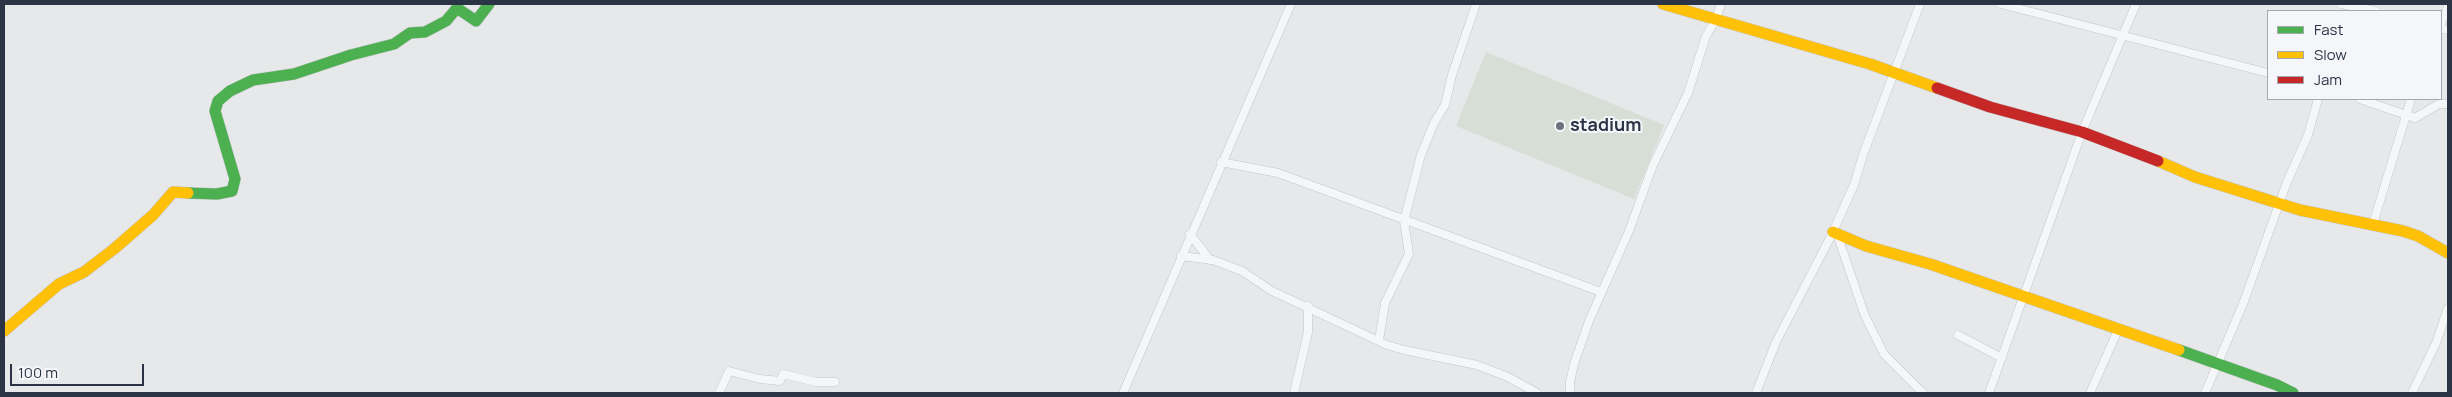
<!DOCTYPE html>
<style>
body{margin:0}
#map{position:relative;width:2452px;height:397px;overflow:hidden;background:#e6e8ea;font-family:Manrope,sans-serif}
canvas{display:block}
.frame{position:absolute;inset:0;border:5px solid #2b3445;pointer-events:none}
.legend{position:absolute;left:2267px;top:10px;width:175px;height:90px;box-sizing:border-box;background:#f4f6f9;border:1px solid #a4a8b1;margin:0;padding:6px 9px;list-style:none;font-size:15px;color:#2b3445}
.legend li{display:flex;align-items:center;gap:10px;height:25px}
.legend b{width:25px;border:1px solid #a4a8b1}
.scale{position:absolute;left:10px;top:364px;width:134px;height:22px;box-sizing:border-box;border:2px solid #2b3445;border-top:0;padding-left:6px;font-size:15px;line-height:18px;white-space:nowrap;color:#2b3445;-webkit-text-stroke:4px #f4f6f9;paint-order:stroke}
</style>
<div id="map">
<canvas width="2452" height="397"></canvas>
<div class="frame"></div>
<ul class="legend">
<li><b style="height:6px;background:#4caf50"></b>Fast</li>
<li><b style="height:6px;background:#ffc107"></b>Slow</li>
<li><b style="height:6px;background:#c62828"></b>Jam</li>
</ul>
<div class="scale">100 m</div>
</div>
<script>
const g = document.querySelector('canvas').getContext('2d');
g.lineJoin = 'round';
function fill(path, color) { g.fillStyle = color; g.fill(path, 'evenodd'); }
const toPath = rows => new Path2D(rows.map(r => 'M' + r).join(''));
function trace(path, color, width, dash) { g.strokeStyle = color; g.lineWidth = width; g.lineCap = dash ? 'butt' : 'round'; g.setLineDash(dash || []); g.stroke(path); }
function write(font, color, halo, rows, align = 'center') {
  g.font = font + ' Manrope,sans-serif'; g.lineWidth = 4; g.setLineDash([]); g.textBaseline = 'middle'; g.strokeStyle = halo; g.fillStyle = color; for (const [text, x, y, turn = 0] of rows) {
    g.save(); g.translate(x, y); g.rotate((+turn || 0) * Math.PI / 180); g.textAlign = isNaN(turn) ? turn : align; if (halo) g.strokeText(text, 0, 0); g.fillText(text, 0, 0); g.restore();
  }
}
fill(toPath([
 [1486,52,1664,125,1634,199,1456,126]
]), '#d6ded6');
const street = toPath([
 [2001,4,2268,73],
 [2341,4,2376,11],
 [2441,24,2448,7],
 [2441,29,2448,30],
 [2360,99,2415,118,2439,104,2448,104],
 [1221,162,1278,173,1601,292],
 [2373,224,2411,99],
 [1190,234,1210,260],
 [1837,234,1865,316,1884,354,1923,393],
 [1181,256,1213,260,1242,271,1272,291,1387,345,1404,350,1477,365,1508,377,1537,393],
 [1958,335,2002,358],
 [1379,340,1385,303,1409,254,1404,221,1421,155,1434,123,1445,105,1452,75,1476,4],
 [719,393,729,371,760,379,780,381,783,374,816,382,835,382],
 [1123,393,1291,4],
 [1294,393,1308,332,1308,306],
 [1570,393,1570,382,1574,364,1589,321,1629,231,1653,165,1688,93,1706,36,1716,19,1721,4],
 [1756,393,1776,342,1830,238,1854,185,1864,152,1920,4],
 [1989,393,2082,132,2136,4],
 [2090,393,2118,330],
 [2205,393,2243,304,2287,182,2308,135,2318,99],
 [2412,393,2436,343,2448,308]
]);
const fast = toPath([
 [188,193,217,194,232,191,235,179,215,111,218,101,230,91,253,80,294,74,351,55,394,44,410,33,425,32,446,21,457,8,476,21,489,4],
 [2179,350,2277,385,2293,393]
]);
const slow = toPath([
 [1663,4,1870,64,1937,88],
 [2158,161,2195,177,2300,210,2403,231,2418,236,2448,253],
 [1833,232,1866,246,1930,264,2179,350],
 [4,331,59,284,84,272,114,249,153,215,173,192,188,193]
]);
const jam = toPath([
 [1937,88,1990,107,2082,132,2158,161]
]);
trace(street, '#c4c6c8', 9);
trace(fast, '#c4c6c8', 12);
trace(slow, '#c4c6c8', 12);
trace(jam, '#c4c6c8', 12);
trace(street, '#f5f6f7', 8);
trace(fast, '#4caf50', 11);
trace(slow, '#ffc107', 11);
trace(jam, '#c62828', 11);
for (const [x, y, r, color] of [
 [1560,126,5,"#6c737f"]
]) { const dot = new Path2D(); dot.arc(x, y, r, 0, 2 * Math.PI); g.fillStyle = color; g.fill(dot); trace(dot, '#f4f6f9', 2); }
write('bold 18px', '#2b3445', '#f4f6f9', [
 ["stadium",1570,126]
], 'left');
</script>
